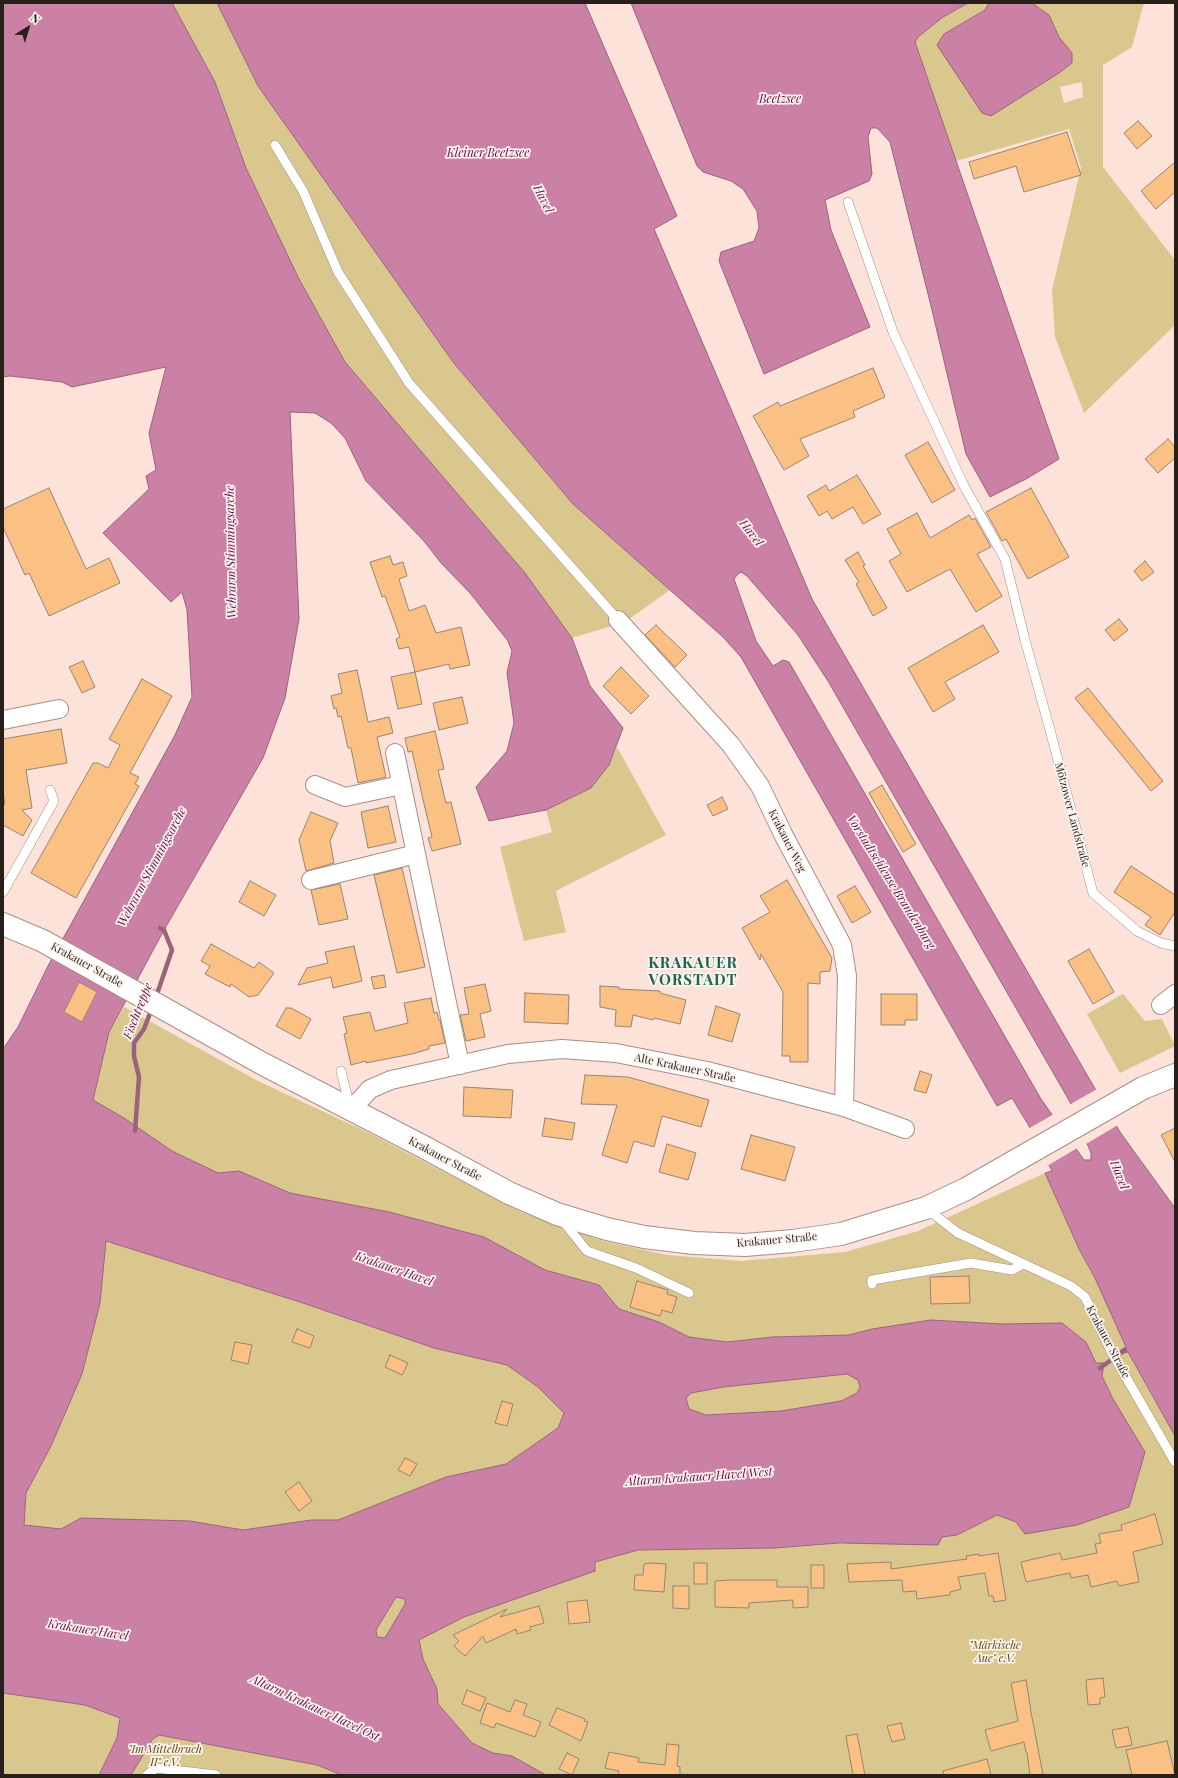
<!DOCTYPE html>
<meta charset="utf-8">
<style>
body{margin:0}
#map{position:relative;width:1178px;height:1778px;overflow:hidden;background:#fce2d9;font-family:"Playfair Display",serif}
canvas{display:block}
.frame{position:absolute;inset:0;border:4px solid #281f1b;pointer-events:none}
.north{position:absolute;left:8px;top:8px;width:40px;height:40px;-webkit-text-stroke:3px #fdf3ef;paint-order:stroke;rotate:38deg;font-size:11px;font-weight:700;line-height:16px;text-align:center;color:#281f1b}
.north::after{content:'';display:block;margin:auto;width:14px;height:18px;background:#281f1b;clip-path:polygon(50% 0,100% 100%,50% 72%,0 100%)}
</style>
<div id="map">
<canvas width="1178" height="1778"></canvas>
<div class="frame"></div>
<div class="north">N</div>
</div>
<script>
const g = document.querySelector('canvas').getContext('2d');
g.lineJoin = 'round';
function fill(path, color) { g.fillStyle = color; g.fill(path, 'evenodd'); }
const toPath = rows => new Path2D(rows.map(r => 'M' + r).join(''));
function trace(path, color, width, dash) { g.strokeStyle = color; g.lineWidth = width; g.lineCap = dash ? 'butt' : 'round'; g.setLineDash(dash || []); g.stroke(path); }
function write(font, color, halo, rows, align = 'center') {
  g.font = font + ' "Playfair Display",serif'; g.lineWidth = 3.5; g.setLineDash([]); g.textBaseline = 'middle'; g.strokeStyle = halo; g.fillStyle = color; for (const [text, x, y, turn = 0] of rows) {
    g.save(); g.translate(x, y); g.rotate((+turn || 0) * Math.PI / 180); g.textAlign = isNaN(turn) ? turn : align; if (halo) g.strokeText(text, 0, 0); g.fillText(text, 0, 0); g.restore();
  }
}
fill(toPath([
 [172,3,217,3,258,86,453,362,573,504,670,590,625,622,572,638,525,573,345,362,299,279,246,168,215,82],
 [968,3,989,4,985,10,944,34,1041,84,1072,63,1071,53,1059,37,1049,15,1032,3,1144,3,1132,47,1103,65,1103,167,1175,260,1175,325,1084,413,1055,337,1052,290,1081,168,1069,129,956,161,915,42,918,37,943,17],
 [1082,82,1083,97,1064,103,1060,87],
 [617,747,666,835,556,891,566,932,524,941,500,847,552,832,546,810,591,788,609,765],
 [1123,994,1145,1021,1162,1019,1175,1046,1120,1073,1087,1014],
 [124,1007,258,1081,367,1132,521,1212,603,1241,667,1255,741,1261,845,1252,918,1231,1045,1173,1080,1251,1094,1276,1126,1347,1119,1351,1121,1354,1127,1351,1175,1436,1175,1775,546,1775,512,1756,493,1753,472,1743,438,1704,437,1689,423,1659,419,1640,464,1617,476,1613,595,1562,638,1550,774,1548,942,1537,957,1535,997,1515,1016,1522,1113,1399,1102,1376,1104,1363,1096,1363,1086,1342,1062,1323,1002,1324,931,1320,872,1329,849,1335,772,1337,727,1342,689,1337,659,1322,619,1309,599,1285,545,1270,484,1237,389,1212,290,1193,239,1171,218,1173,172,1151,124,1118,93,1100,109,1032],
 [106,1241,300,1302,434,1348,507,1365,538,1387,564,1413,558,1428,506,1464,446,1477,338,1520,311,1520,243,1530,190,1521,81,1518,61,1529,23,1525,26,1493,51,1446,82,1374,100,1303],
 [847,1374,858,1380,860,1387,857,1393,841,1401,781,1411,706,1415,689,1409,686,1398,691,1393,723,1387],
 [396,1597,405,1599,405,1604,385,1638,377,1637,376,1630],
 [3,1693,85,1705,120,1718,117,1738,99,1775,3,1775],
 [159,1735,317,1765,342,1775,131,1775,154,1739]
]), '#dac78e');
const water = toPath([
 [3,3,172,3,215,82,246,168,299,279,345,362,525,573,572,638,590,686,623,728,609,765,591,788,546,810,489,821,476,787,507,751,514,723,507,673,512,651,508,641,470,593,441,563,424,541,366,481,345,438,331,423,315,413,290,412,299,619,285,698,263,758,164,930,109,1032,93,1100,124,1118,172,1151,218,1173,239,1171,290,1193,389,1212,484,1237,545,1270,599,1285,619,1309,659,1322,689,1337,727,1342,772,1337,849,1335,872,1329,931,1320,1002,1324,1062,1323,1086,1342,1096,1363,1104,1363,1102,1376,1113,1399,1145,1452,1129,1507,1077,1525,1025,1534,1016,1522,997,1515,957,1535,942,1537,938,1545,840,1543,774,1548,638,1550,595,1562,595,1571,464,1617,419,1640,423,1659,437,1689,438,1704,472,1743,493,1753,512,1756,546,1775,342,1775,317,1765,159,1735,153,1739,131,1775,99,1775,117,1738,120,1718,85,1705,3,1693,3,1049,18,1027,48,966,175,735,192,697,187,610,182,592,171,602,103,533,149,489,146,476,156,470,149,433,166,367,72,387,62,382,10,376,3,377,3,3],
 [106,1241,300,1302,434,1348,507,1365,538,1387,564,1413,558,1428,506,1464,446,1477,338,1520,311,1520,243,1530,190,1521,81,1518,61,1529,24,1525,26,1493,51,1446,82,1374,100,1303,106,1241],
 [847,1374,858,1380,860,1387,857,1393,841,1401,781,1411,706,1415,689,1409,686,1398,691,1393,723,1387,847,1374],
 [396,1597,405,1599,405,1604,385,1638,377,1637,376,1630,396,1597],
 [217,3,585,3,677,216,654,229,812,599,1120,1132,1175,1208,1175,1436,1128,1352,1121,1354,1119,1351,1126,1347,1094,1276,1080,1251,1045,1173,1052,1171,1029,1126,1012,1098,997,1106,741,657,723,637,573,504,453,362,258,86,217,3],
 [741,572,747,576,798,635,828,681,1070,1102,1091,1153,1091,1160,1084,1160,1041,1099,789,662,783,660,773,666,756,641,734,579,738,574,741,572],
 [631,3,968,3,943,17,918,37,915,42,1059,459,1026,479,990,497,966,454,932,310,890,142,877,128,871,128,868,137,872,174,869,181,825,200,831,230,870,327,764,374,719,261,721,252,754,241,759,228,757,211,743,189,731,181,703,172,697,166,631,3],
 [989,3,1032,3,1049,15,1059,37,1072,53,1072,63,1059,73,991,116,982,113,937,45,944,34,985,10,989,3]
]);
fill(water, '#cb80a5');
trace(water, '#9a637c', 1);
fill(toPath([
 [1097,1089,1118,1125,1086,1144,1069,1105],
 [1054,1114,1079,1147,1047,1166,1028,1129]
]), '#fce2d9');
trace(toPath([
 [156,997,172,950,164,930,160,928],
 [135,1131,139,1077,134,1056,134,1043,144,1029,152,1008],
 [1100,1368,1125,1350]
]), '#9a637c', 4.5);
const building = toPath([
 [1138,121,1152,136,1137,149,1124,133,1138,121],
 [1067,132,1081,175,1024,192,1016,166,974,179,969,162,1067,132],
 [1175,162,1175,192,1156,209,1141,191,1175,162],
 [873,368,885,397,853,411,855,417,800,439,809,456,784,470,753,416,778,402,780,406,873,368],
 [1168,439,1175,447,1175,458,1158,473,1145,459,1168,439],
 [928,442,955,490,932,503,905,455,928,442],
 [857,475,881,514,863,524,853,507,832,519,827,511,819,516,807,496,826,485,829,491,857,475],
 [49,488,86,569,109,558,120,583,49,616,29,573,25,575,3,527,3,509,49,488],
 [1031,488,1069,557,1028,579,1006,539,1002,541,986,512,1031,488],
 [917,513,930,538,969,515,972,520,975,518,991,547,977,554,1002,596,976,612,950,569,907,592,889,561,901,554,887,529,917,513],
 [858,552,865,565,863,566,887,608,873,616,856,584,859,582,845,560,858,552],
 [390,556,393,565,403,562,407,576,399,579,409,611,425,605,436,633,461,627,470,665,450,669,449,664,415,672,409,647,399,649,396,639,400,637,385,596,382,597,370,562,390,556],
 [1145,561,1154,572,1142,581,1134,571,1145,561],
 [1119,619,1128,630,1114,641,1105,630,1119,619],
 [656,625,687,655,675,667,645,635,656,625],
 [983,625,999,652,945,682,955,699,933,712,908,668,983,625],
 [83,661,95,687,82,693,69,667,83,661],
 [621,667,649,696,631,714,603,686,621,667],
 [357,670,368,722,389,717,393,733,377,737,386,777,358,783,351,748,348,748,341,716,338,717,336,708,334,709,331,696,342,693,338,674,357,670],
 [415,672,422,704,398,709,391,677,415,672],
 [142,679,172,696,130,773,139,777,135,784,139,786,76,898,31,873,93,763,98,763,108,768,120,745,109,739,142,679],
 [1088,688,1163,781,1151,791,1075,698,1088,688],
 [462,697,468,723,439,730,433,703,462,697],
 [61,729,67,763,26,770,32,808,22,810,32,820,23,836,3,825,3,806,5,804,3,792,3,739,61,729],
 [435,731,444,769,438,770,446,803,451,802,461,844,432,851,428,838,432,837,425,808,412,751,408,752,405,738,435,731],
 [882,785,916,844,903,852,869,793,882,785],
 [722,797,728,809,713,816,707,805,722,797],
 [388,806,396,842,368,848,361,812,388,806],
 [311,812,338,823,330,841,334,863,306,871,299,840,311,812],
 [1131,866,1175,895,1175,912,1160,935,1145,925,1151,917,1114,892,1131,866],
 [402,868,425,967,397,973,374,875,402,868],
 [787,880,832,958,830,971,820,972,820,984,808,983,808,1062,790,1062,790,1056,782,1056,783,992,761,954,760,960,742,928,770,912,760,896,787,880],
 [250,881,276,895,264,916,239,902,250,881],
 [340,884,348,919,319,925,311,890,340,884],
 [855,886,871,912,852,923,837,896,855,886],
 [211,944,254,968,259,962,274,973,258,995,249,997,231,984,230,987,205,974,210,966,201,961,211,944],
 [354,946,362,981,333,988,331,977,298,985,307,968,328,963,325,952,354,946],
 [1089,949,1114,992,1093,1004,1068,961,1089,949],
 [384,975,386,987,374,989,371,977,384,975],
 [79,982,97,992,82,1022,64,1012,79,982],
 [485,984,491,1011,480,1014,485,1037,466,1041,460,1015,469,1014,464,988,485,984],
 [600,986,619,987,619,989,660,991,660,993,686,1000,680,1024,654,1018,653,1020,633,1015,631,1027,615,1026,616,1010,600,1007,600,986],
 [525,993,569,995,568,1024,524,1022,525,993],
 [881,994,917,994,917,1020,905,1020,905,1025,881,1025,881,994],
 [431,998,434,1013,437,1012,439,1020,440,1020,445,1043,429,1046,429,1049,412,1054,366,1063,366,1061,351,1065,344,1034,347,1033,343,1017,370,1012,375,1031,408,1023,404,1003,431,998],
 [716,1006,740,1014,732,1042,708,1035,716,1006],
 [286,1008,291,1008,311,1019,300,1039,276,1026,286,1008],
 [920,1071,932,1075,926,1093,914,1090,920,1071],
 [585,1075,628,1077,709,1100,701,1127,662,1116,654,1147,634,1141,627,1163,602,1155,617,1105,581,1104,585,1075],
 [464,1087,513,1090,511,1118,463,1116,464,1087],
 [545,1118,575,1123,572,1140,542,1136,545,1118],
 [1175,1128,1175,1162,1161,1135,1175,1128],
 [751,1135,795,1147,785,1181,741,1169,751,1135],
 [667,1144,696,1153,688,1180,659,1172,667,1144],
 [969,1276,970,1303,931,1304,930,1277,969,1276],
 [637,1281,668,1290,667,1294,677,1297,672,1313,662,1310,660,1316,630,1307,637,1281],
 [297,1329,314,1336,310,1348,292,1342,297,1329],
 [235,1342,252,1345,248,1364,231,1360,235,1342],
 [390,1355,408,1363,402,1375,385,1367,390,1355],
 [502,1401,513,1404,507,1426,495,1423,502,1401],
 [405,1458,417,1464,410,1476,398,1470,405,1458],
 [299,1482,312,1501,299,1511,285,1492,299,1482],
 [1155,1514,1163,1544,1133,1552,1139,1582,1119,1586,1117,1581,1091,1587,1088,1575,1071,1578,1070,1573,1026,1582,1021,1562,1060,1553,1062,1560,1097,1553,1095,1544,1101,1543,1099,1534,1122,1530,1121,1525,1155,1514],
 [998,1553,1006,1600,994,1602,993,1596,989,1596,985,1573,958,1577,961,1589,950,1592,950,1595,917,1599,916,1591,903,1592,902,1580,849,1582,847,1564,891,1562,891,1569,967,1559,966,1556,979,1554,979,1556,998,1553],
 [652,1563,666,1564,664,1592,634,1590,635,1575,643,1575,644,1564,652,1563],
 [694,1563,707,1563,707,1584,694,1584,694,1563],
 [811,1565,824,1565,824,1588,811,1588,811,1565],
 [731,1580,777,1580,777,1587,808,1587,808,1607,793,1608,793,1600,749,1603,749,1608,715,1607,715,1581,731,1580],
 [673,1586,689,1586,689,1609,673,1608,673,1586],
 [587,1600,590,1622,569,1624,567,1602,587,1600],
 [539,1606,544,1623,530,1627,531,1630,517,1634,516,1629,486,1643,483,1636,465,1656,454,1646,459,1641,453,1635,507,1609,500,1617,539,1606],
 [1103,1678,1105,1697,1100,1698,1100,1704,1088,1705,1086,1680,1103,1678],
 [1026,1680,1031,1712,1043,1775,1030,1775,1027,1752,1026,1752,1024,1742,991,1751,985,1730,1018,1721,1011,1683,1026,1680],
 [467,1690,486,1698,480,1711,462,1704,467,1690],
 [515,1700,527,1704,523,1715,541,1722,535,1737,496,1723,494,1728,480,1723,487,1703,510,1712,515,1700],
 [557,1708,585,1719,584,1721,588,1722,581,1741,549,1725,557,1708],
 [901,1723,905,1739,892,1742,887,1726,901,1723],
 [1128,1727,1132,1745,1116,1748,1112,1730,1128,1727],
 [857,1734,865,1775,853,1775,846,1736,857,1734],
 [1167,1741,1175,1775,1132,1775,1126,1750,1167,1741],
 [667,1744,679,1745,677,1766,680,1767,680,1775,618,1775,619,1771,605,1768,609,1752,639,1758,638,1762,665,1765,667,1744],
 [567,1753,579,1759,572,1775,559,1769,567,1753],
 [987,1759,991,1775,944,1775,943,1771,987,1759]
]);
fill(building, '#fbc083');
trace(building, '#958575', 1);
const lane = toPath([
 [275,145,303,191,338,272,409,383,618,620],
 [848,202,893,332,964,486,1005,559,1025,640,1050,730,1093,893,1137,931,1161,943,1175,946],
 [3,892,54,801,50,790],
 [341,1071,350,1107],
 [927,1209,958,1233,1071,1286,1085,1297,1112,1353,1175,1462],
 [562,1220,587,1251,636,1268,689,1293],
 [872,1284,872,1280,971,1263,1012,1270,1023,1264],
 [147,1775,156,1768,216,1775]
]);
const street = toPath([
 [618,620,731,745,760,786,784,836,842,945,847,976,844,1107],
 [3,720,59,709],
 [395,753,460,1065],
 [315,785,345,797,401,785],
 [311,880,416,854],
 [1161,1005,1175,994],
 [350,1111,370,1089,391,1080,508,1054,562,1049,616,1053,707,1071,844,1107,905,1129]
]);
const secondary = toPath([
 [3,924,43,941,263,1064,422,1146,509,1193,557,1214,607,1229,644,1237,694,1243,745,1245,793,1241,841,1234,926,1208,966,1189,1143,1088,1175,1075]
]);
trace(lane, '#a68f86', 10);
trace(street, '#a68f86', 20);
trace(secondary, '#a68f86', 24);
trace(lane, '#fff', 9);
trace(street, '#fff', 18);
trace(secondary, '#fff', 22);
write('11px', '#281f1b', '#fdf3ef', [
 ["Mötzower Landstraße",1072,815,75],
 ["Krakauer Weg",787,841,63],
 ["Krakauer Straße",87,965,29],
 ["Alte Krakauer Straße",685,1068,12],
 ["Krakauer Straße",445,1159,28],
 ["Krakauer Straße",777,1240,-5],
 ["Krakauer Straße",1108,1342,62]
]);
write('italic 11px', '#5c4a0b', '#fdf3ef', [
 ["\"Märkische",995,1646],
 ["Aue\" e.V.",995,1659],
 ["\"Im Mittelbruch",165,1750],
 ["II\" e.V.",165,1763]
]);
write('italic 12px', '#670d45', '#fdf3ef', [
 ["Beetzsee",780,99],
 ["Kleiner Beetzsee",488,153],
 ["Havel",543,199,63],
 ["Havel",751,533,52],
 ["Wehrarm Stimmingsarche",231,552,-91],
 ["Wehrarm Stimmingsarche",152,867,-62],
 ["Vorstadtschleuse Brandenburg",891,882,58],
 ["Fischtreppe",138,1011,-68],
 ["Havel",1119,1175,68],
 ["Krakauer Havel",394,1269,19],
 ["Altarm Krakauer Havel West",699,1477,-4],
 ["Krakauer Havel",88,1630,9],
 ["Altarm Krakauer Havel Ost",315,1708,25]
]);
g.letterSpacing = '1px';
write('bold 15px', '#1c6650', '#fdf3ef', [
 ["KRAKAUER",693,963],
 ["VORSTADT",693,980]
]);
g.letterSpacing = '0px';
</script>
